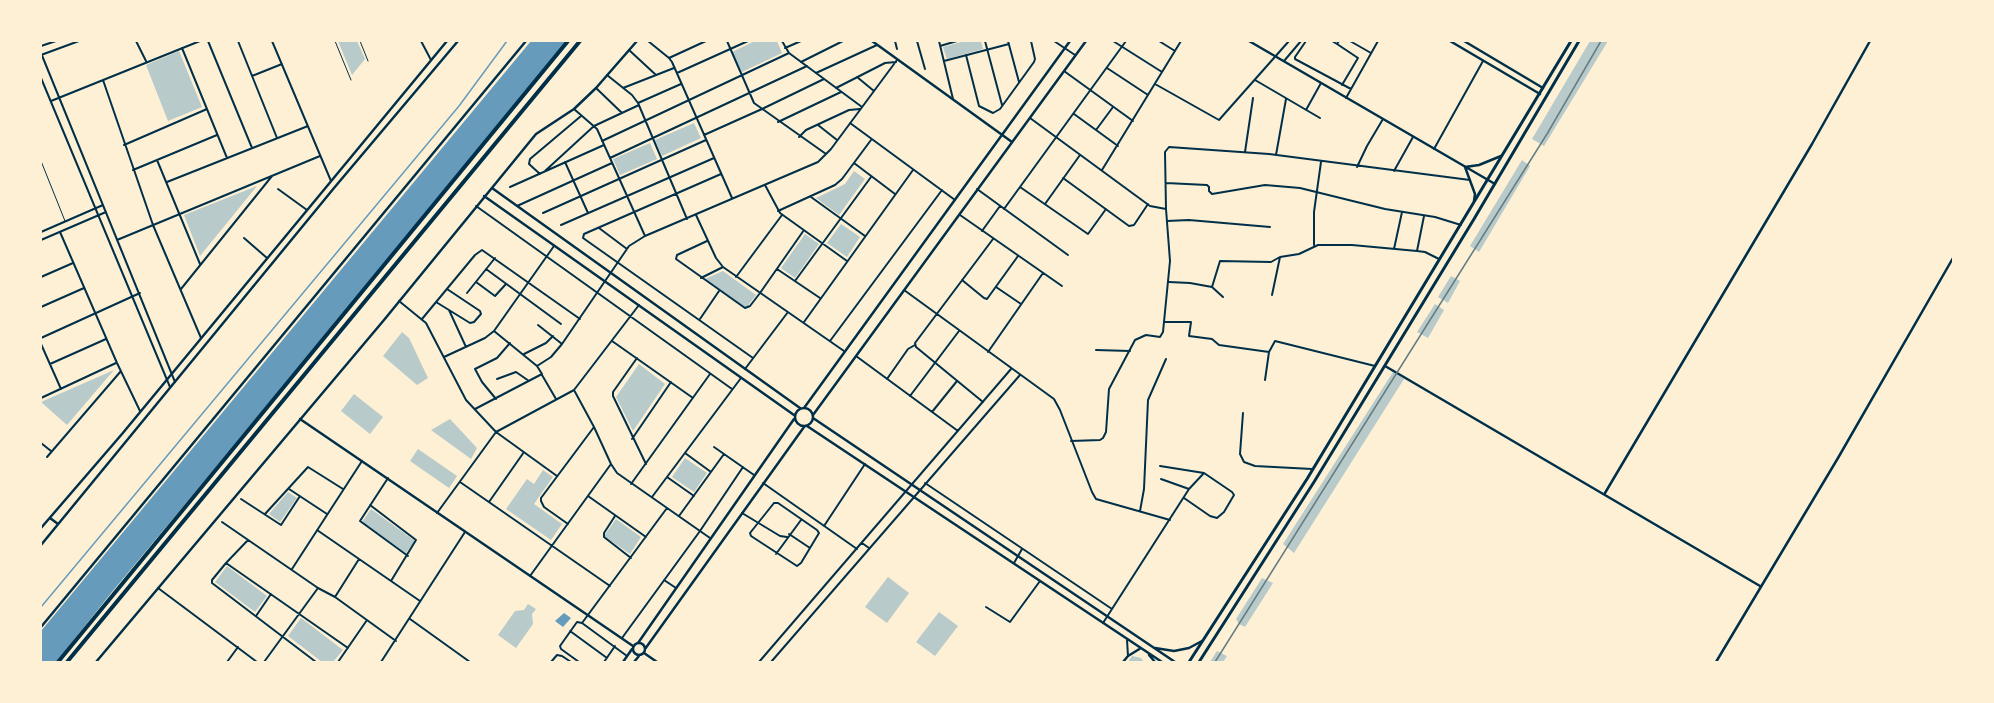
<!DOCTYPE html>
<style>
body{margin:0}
#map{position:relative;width:1994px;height:703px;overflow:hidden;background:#fdf0d5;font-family:"Roboto Condensed",sans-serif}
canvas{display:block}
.frame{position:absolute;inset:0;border:42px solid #fdf0d5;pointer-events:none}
</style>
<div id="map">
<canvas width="1994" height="703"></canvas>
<div class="frame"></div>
</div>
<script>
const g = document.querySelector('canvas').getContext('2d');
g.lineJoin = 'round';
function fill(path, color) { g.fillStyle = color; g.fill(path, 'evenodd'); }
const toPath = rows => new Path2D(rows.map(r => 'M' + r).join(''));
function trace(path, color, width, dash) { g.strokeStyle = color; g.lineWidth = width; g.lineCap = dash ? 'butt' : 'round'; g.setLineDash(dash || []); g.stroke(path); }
fill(toPath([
 [338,41,357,41,365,59,352,75],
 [755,41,777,41,782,53,742,72,732,52],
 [965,41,981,41,983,49,947,59,943,47],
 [1590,41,1608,41,1544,146,1532,139],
 [179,51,202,107,168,121,146,65],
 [694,123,701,138,662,156,655,140],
 [650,143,657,159,620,175,613,159],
 [1522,160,1530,166,1479,252,1470,246],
 [854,171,865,179,839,215,816,198,845,184],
 [257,186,200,256,184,215],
 [841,224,860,237,847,257,827,243],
 [805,234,819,244,795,278,781,268],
 [723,271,756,295,746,308,705,279],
 [1451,276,1460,281,1448,303,1438,297],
 [1435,304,1444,310,1428,338,1417,332],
 [402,332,409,338,428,378,417,385,383,356],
 [639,364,665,384,633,431,616,397],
 [114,370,67,425,41,402],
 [1393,372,1404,379,1294,553,1283,544],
 [354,394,383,417,370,434,341,411],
 [450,419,477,448,471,459,431,430],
 [418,449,457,476,449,488,410,461],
 [685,458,707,473,694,492,672,477],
 [543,470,553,477,534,504,562,524,551,540,506,509,527,479,534,484],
 [288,492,297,498,280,522,269,514],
 [371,509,415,541,406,553,362,522],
 [616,519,641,537,630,554,604,536],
 [227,566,267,596,255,612,215,582],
 [888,577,909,593,887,623,865,607],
 [1262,578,1273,583,1245,627,1239,624,1236,619],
 [528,604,536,609,532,614,533,624,516,648,498,635,515,611,524,610],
 [939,612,958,626,935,656,916,642],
 [301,618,343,650,333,662,322,662,288,636],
 [1217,651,1227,656,1223,662,1210,662],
 [1132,656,1141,658,1144,662,1128,662]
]), '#b9caca');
fill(toPath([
 [531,41,570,41,112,592,56,662,41,662,41,631],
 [564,613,571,618,563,627,555,621]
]), '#669bbc');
trace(toPath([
 [41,607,459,106,507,41]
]), '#669bbc', 1.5);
trace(toPath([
 [335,41,351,80],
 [360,41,368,61],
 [41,161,65,221]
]), '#003049', 1);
trace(toPath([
 [136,41,146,61],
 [208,41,252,148],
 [238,41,277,138],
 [272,41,331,181],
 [421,41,431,60],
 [648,41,669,58,672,62,732,198],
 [727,41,754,103,826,154],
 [782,41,789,53,862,107],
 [895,41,897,49],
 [917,41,925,69],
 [939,41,953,99],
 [985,41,1002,105],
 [1008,41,1019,82],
 [1054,41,1075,55],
 [1113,41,1162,72],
 [1159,41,1175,51],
 [1306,41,1295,57,1295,59,1351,89],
 [1332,41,1337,44],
 [1339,41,1337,44,1358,58,1342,85],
 [1350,41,1371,53],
 [41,46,56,41],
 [940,46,957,41],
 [182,48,227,158],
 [785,48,801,41],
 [629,50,656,75],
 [41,53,175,382],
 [41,55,79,41],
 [966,55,979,106,993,113,1000,109,1034,62,1035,59,1031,41],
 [669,58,706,41],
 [944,61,1009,44],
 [1284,61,1301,41],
 [801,62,843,41],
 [1107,68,1148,95],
 [1064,71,1133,121],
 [677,73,748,41],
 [816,73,877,45],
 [607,75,632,95,638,103,687,219],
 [252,76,282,64],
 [857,77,874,91],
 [41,78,170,387],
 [103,80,153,225,201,338],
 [1255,80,1320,118],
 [1155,84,1219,120,1289,41],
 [596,88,622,113],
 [623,88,674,68],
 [836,88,885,63,896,62],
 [1346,98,1378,41],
 [51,101,200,41],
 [638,103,681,84],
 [574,109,597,129,645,236],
 [1306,110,1321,83],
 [1074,114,1118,146],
 [1030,118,1150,206,1166,209],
 [778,122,841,92],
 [850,123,955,200],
 [818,125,837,140],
 [1096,130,1113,107],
 [704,135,762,109,824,79],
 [799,137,806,130,849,110,860,109],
 [602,141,789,53],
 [124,145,207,109],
 [1434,149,1483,61],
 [1245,152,1253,98],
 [1276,155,1286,99],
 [610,158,807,66],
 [157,160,200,264],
 [565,162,588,213],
 [854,163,895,194],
 [1357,167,1367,146,1383,119],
 [133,170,217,135],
 [1102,170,1181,41],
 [545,171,594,126,639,105],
 [1394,171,1413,137],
 [540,174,529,164,530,159,581,116],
 [721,174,584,234,583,238,753,358],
 [1063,178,1129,226,1134,225,1148,204],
 [167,182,308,126],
 [1166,183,1207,185,1209,187,1209,191,1212,194,1265,185,1300,188,1385,209,1435,217,1461,225],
 [765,185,780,213,847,261],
 [510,187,604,145],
 [1020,187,1088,234,1106,209],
 [278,189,307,210],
 [977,189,1068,255],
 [811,197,865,236],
 [1045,204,1080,155],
 [476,206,732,389],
 [517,206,612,163],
 [1004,209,1126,41],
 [778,211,835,185,842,179,871,140],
 [543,213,706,140],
 [696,215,716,258,723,267,844,351],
 [960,215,1062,286],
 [1167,221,1189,220,1270,227],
 [561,225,714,158],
 [599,228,627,249],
 [982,231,1000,206],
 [41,232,103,205],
 [60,232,117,363,140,411],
 [244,238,267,258],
 [41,240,106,212],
 [117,240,320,156],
 [707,241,677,255,676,259,745,308,750,306,760,293,804,230],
 [1314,245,1314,212,1321,162],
 [1394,249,1402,212],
 [1417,251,1424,216],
 [486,269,561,324],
 [777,269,820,298],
 [41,277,73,263],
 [736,277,782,215],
 [701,278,723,267],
 [962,280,984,298,987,299,1018,256],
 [795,281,871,177],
 [476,282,495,296,506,284],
 [1169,282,1190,283,1212,287,1223,297],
 [996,287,1021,304],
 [1212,287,1220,261,1271,262,1280,257,1299,254,1318,245,1352,245,1417,251,1425,252,1439,259],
 [181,289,272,176],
 [904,290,1054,399,1060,410,1092,492,1096,499,1170,520],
 [467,293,495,258],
 [1272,295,1280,257],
 [399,301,426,323,466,400,496,432,557,476],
 [436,302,470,323,474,322,481,314,480,311,447,289],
 [41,307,84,288],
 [449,310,466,347],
 [422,319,475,255,482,250,580,319],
 [700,319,719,291],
 [804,322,913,170],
 [1165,322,1191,322,1189,336,1212,339,1219,345,1269,352],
 [538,325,562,344],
 [41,338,140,293],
 [612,341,693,398],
 [830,341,942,190],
 [41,344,61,389],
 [1096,350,1130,351],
 [988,352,1043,273],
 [524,354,546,343,553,336],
 [856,356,958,431],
 [444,357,485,338,494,331,554,246],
 [637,358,613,392,613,396,646,464],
 [50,364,106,339],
 [537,366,551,357,562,344,629,246,645,236,818,162,831,149,897,60],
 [745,369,788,312],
 [542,375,556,399],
 [497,379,516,372,529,381],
 [887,379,908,349,915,345],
 [1265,380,1269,352,1275,341,1375,366],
 [574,390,594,427,611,464,617,473,710,538],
 [910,396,959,331],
 [41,398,116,363],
 [496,399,482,382,475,369,497,358,510,343],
 [983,402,916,347,915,343,993,239],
 [475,409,542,374,537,366,494,331],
 [932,412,957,381],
 [1243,413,1240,454,1244,462,1255,466,1312,469],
 [632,439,671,382],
 [1071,441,1100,440,1103,438,1106,432,1109,389,1135,340,1146,335,1160,337,1163,332,1170,261,1166,209,1165,152,1169,147,1269,154,1470,180],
 [41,443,51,451],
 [714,447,754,475],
 [685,453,711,472],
 [47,457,121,371],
 [1160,466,1204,473,1232,492,1234,495,1224,512,1217,518,1210,516,1184,498],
 [667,477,694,496],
 [388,478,360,521,408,556],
 [1161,479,1189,489],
 [460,482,610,586],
 [763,483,857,549],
 [925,483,1112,609],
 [631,484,710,374],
 [289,489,327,514],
 [588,496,646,537],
 [652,497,741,378],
 [241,499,281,525,300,496],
 [489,502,524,452],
 [774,503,778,503,817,530,819,533,801,563,797,566,751,536,750,533,774,503],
 [370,505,416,540,391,581],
 [1140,511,1144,489,1148,400,1166,359],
 [437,513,496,432,574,390,639,305],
 [742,513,780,536,787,537],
 [265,514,308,467,343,489],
 [615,516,604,533,604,537,631,558],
 [679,516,724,454],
 [222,522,318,588,335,597,396,641],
 [568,524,544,507,541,501,541,498,594,427],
 [824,526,865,464],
 [317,530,420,601],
 [789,534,810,548],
 [862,543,869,548],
 [776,554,801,520],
 [226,563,248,540],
 [1014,563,1022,549],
 [292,569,362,461],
 [530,576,611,464],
 [664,580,676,588],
 [158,588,257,662],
 [335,597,359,559],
 [986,607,1010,622,1040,581],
 [256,616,271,594],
 [410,619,470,662],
 [582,623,667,508],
 [1103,623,1189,489,1204,473],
 [570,631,607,658],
 [622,638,700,531,743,467],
 [1127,640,1128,656],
 [227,662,238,647],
 [264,662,318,588],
 [316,662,212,583,212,580,226,563,348,648],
 [338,662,367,620],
 [381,662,465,532],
 [551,662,557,655,562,656,571,662],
 [579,662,561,649,560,646,577,622,582,623,627,656],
 [604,662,615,646],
 [759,662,1011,369],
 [771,662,1020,375]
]), '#003049', 2);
trace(toPath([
 [872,41,1012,142],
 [1249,41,1495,184],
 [1450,41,1540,94],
 [1464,41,1543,88],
 [492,188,800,408],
 [484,196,794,415],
 [1474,201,1475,194,1465,167,1479,165,1501,156],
 [1385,366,1760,586],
 '795 417a9 9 0 1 1 18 0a9 9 0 1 1-18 0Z',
 [804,408,1070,41],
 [813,415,1086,41],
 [813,418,1175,662],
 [300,419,633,646],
 [807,426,1162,662],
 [1605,493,1812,144,1870,41],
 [50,518,58,524],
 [41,528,122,434,447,41],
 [41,545,334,188,458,41],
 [41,627,526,41],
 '633 649a6 6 0 1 1 12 0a6 6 0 1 1-12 0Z',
 [638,643,794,419],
 [1155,648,1174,651,1189,648,1202,641],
 [645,649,804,427],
 [644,653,657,662],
 [1149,655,1155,662],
 [96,662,384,320,536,134,574,109,596,88,637,41],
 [623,662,632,649],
 [634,662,639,656],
 [1123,662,1128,656,1141,648],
 [1716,662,1838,458,1953,258]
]), '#003049', 2.5);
trace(toPath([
 [1189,662,1307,479,1571,41],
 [1199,662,1314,482,1474,219,1579,41]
]), '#003049', 3);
trace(toPath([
 [58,662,568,41],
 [67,662,580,41]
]), '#003049', 4);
trace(toPath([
 [1215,662,1547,134,1601,41]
]), '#657d81', 1.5);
</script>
